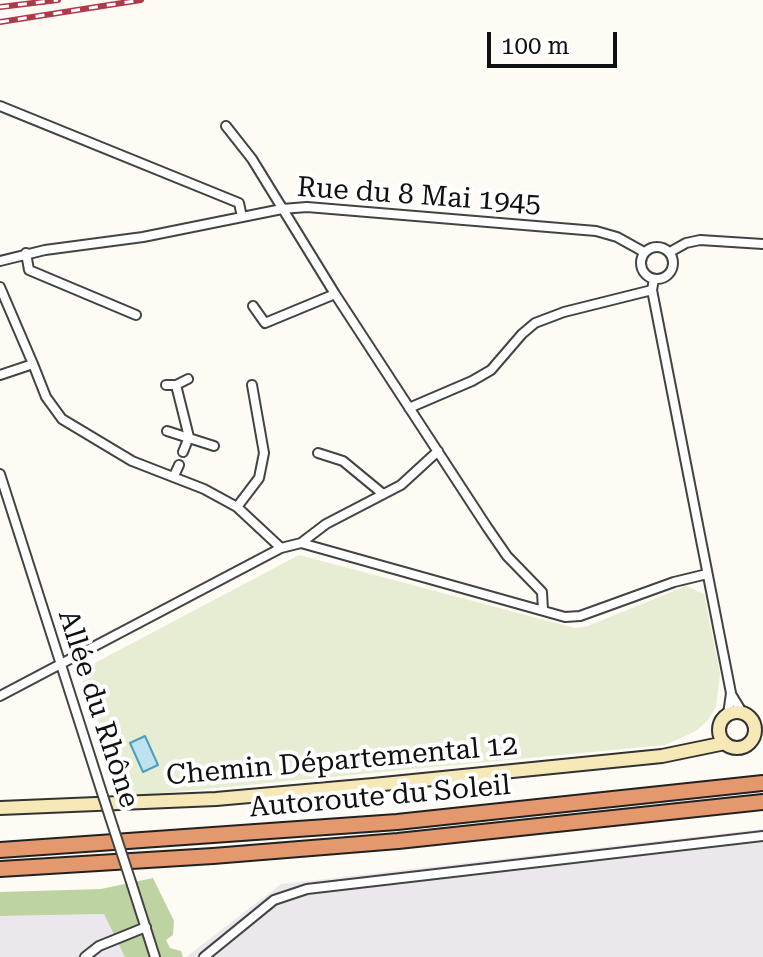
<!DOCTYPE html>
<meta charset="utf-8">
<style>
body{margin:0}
#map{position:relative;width:763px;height:957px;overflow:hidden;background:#fefbf4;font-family:"Roboto Serif",serif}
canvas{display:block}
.scale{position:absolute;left:487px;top:32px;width:130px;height:36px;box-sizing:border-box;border:4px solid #101010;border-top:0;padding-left:10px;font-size:24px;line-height:28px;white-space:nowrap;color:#101010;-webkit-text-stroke:6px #fff;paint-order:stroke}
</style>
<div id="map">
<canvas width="763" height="957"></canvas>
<div class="scale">100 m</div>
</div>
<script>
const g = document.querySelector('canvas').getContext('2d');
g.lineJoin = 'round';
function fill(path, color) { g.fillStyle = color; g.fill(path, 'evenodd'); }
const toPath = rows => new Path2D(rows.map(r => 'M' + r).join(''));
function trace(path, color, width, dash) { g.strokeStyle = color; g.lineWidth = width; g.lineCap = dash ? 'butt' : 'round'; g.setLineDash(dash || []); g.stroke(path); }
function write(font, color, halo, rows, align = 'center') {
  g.font = font + ' "Roboto Serif",serif'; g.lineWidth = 8; g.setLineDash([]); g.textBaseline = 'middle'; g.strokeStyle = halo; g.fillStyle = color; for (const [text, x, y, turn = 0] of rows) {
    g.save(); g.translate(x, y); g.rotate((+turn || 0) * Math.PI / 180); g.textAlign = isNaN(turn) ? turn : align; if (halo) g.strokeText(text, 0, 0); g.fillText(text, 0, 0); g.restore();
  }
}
fill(toPath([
 [763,829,763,957,186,957,281,884],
 [104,914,177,957,0,957,0,916]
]), '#ece6ed');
fill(toPath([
 [153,878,174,921,173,935,166,940,170,948,181,951,183,957,125,957,104,914,0,916,0,892,101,889]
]), '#bdd4a2');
fill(toPath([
 [299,555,575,628,588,626,686,586,704,594,720,674,716,707,708,720,696,731,665,745,132,796,81,686,91,665]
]), '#e6edd2');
const water = toPath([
 [145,736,158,765,143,772,130,743,145,736]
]);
fill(water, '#bfe2f0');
trace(water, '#4e9cbe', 2);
const minor = toPath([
 [0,106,239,203,242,217],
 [226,126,252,159,335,294,487,527,507,556,542,592,543,610],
 '641 263a16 16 0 1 1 32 0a16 16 0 1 1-32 0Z',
 [670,252,686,243,700,240,763,244],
 [26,253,29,270,136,315],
 [0,261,45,250,143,237,282,209,307,207,596,231,617,237,644,252],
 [654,279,652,290,731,693,728,714],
 [0,287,33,364,0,375],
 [253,306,265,323,335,294],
 [33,364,46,397,62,419,132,461,204,489,237,507,281,548],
 [166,385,176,385,189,437,183,452],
 [176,385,188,379],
 [409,408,472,381,491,370,522,334,535,323,564,312,652,290],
 [167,431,214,446],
 [318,453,343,461,383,494],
 [0,474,103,796],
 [174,476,179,465],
 [237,507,259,478,264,453,252,385],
 [301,543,565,617,580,616,674,582,707,574],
 [731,694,742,712],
 [0,696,281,548,301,543,326,524,401,485,438,451],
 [132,885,155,957],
 [85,957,99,946,146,927],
 [204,957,274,900,307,889,763,836]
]);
const secondary = toPath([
 '719 730a18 18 0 1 1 36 0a18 18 0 1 1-36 0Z',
 [0,808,216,799,373,785,662,756,725,743]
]);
const motorway = toPath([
 [0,850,397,822,763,783],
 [0,869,213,856,398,841,763,802]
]);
trace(minor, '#434343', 12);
trace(secondary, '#323232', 16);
trace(motorway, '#212121', 18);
trace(minor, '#fff', 8);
trace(secondary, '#f6e9b7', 12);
trace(motorway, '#e3986d', 14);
const rail = toPath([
 [0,7,58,0],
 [0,22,141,0]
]);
trace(rail, '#b03849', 6);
trace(rail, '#fff', 3, [9]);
const minorBridge = toPath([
 [103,796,132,885]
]);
trace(minorBridge, '#434343', 12, []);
trace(minorBridge, '#fff', 8);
write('28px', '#101010', '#fff', [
 ["Rue du 8 Mai 1945",419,196,4],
 ["Allée du Rhône",98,709,72],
 ["Chemin Départemental 12",342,761,-5],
 ["Autoroute du Soleil",380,797,-5]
]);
</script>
